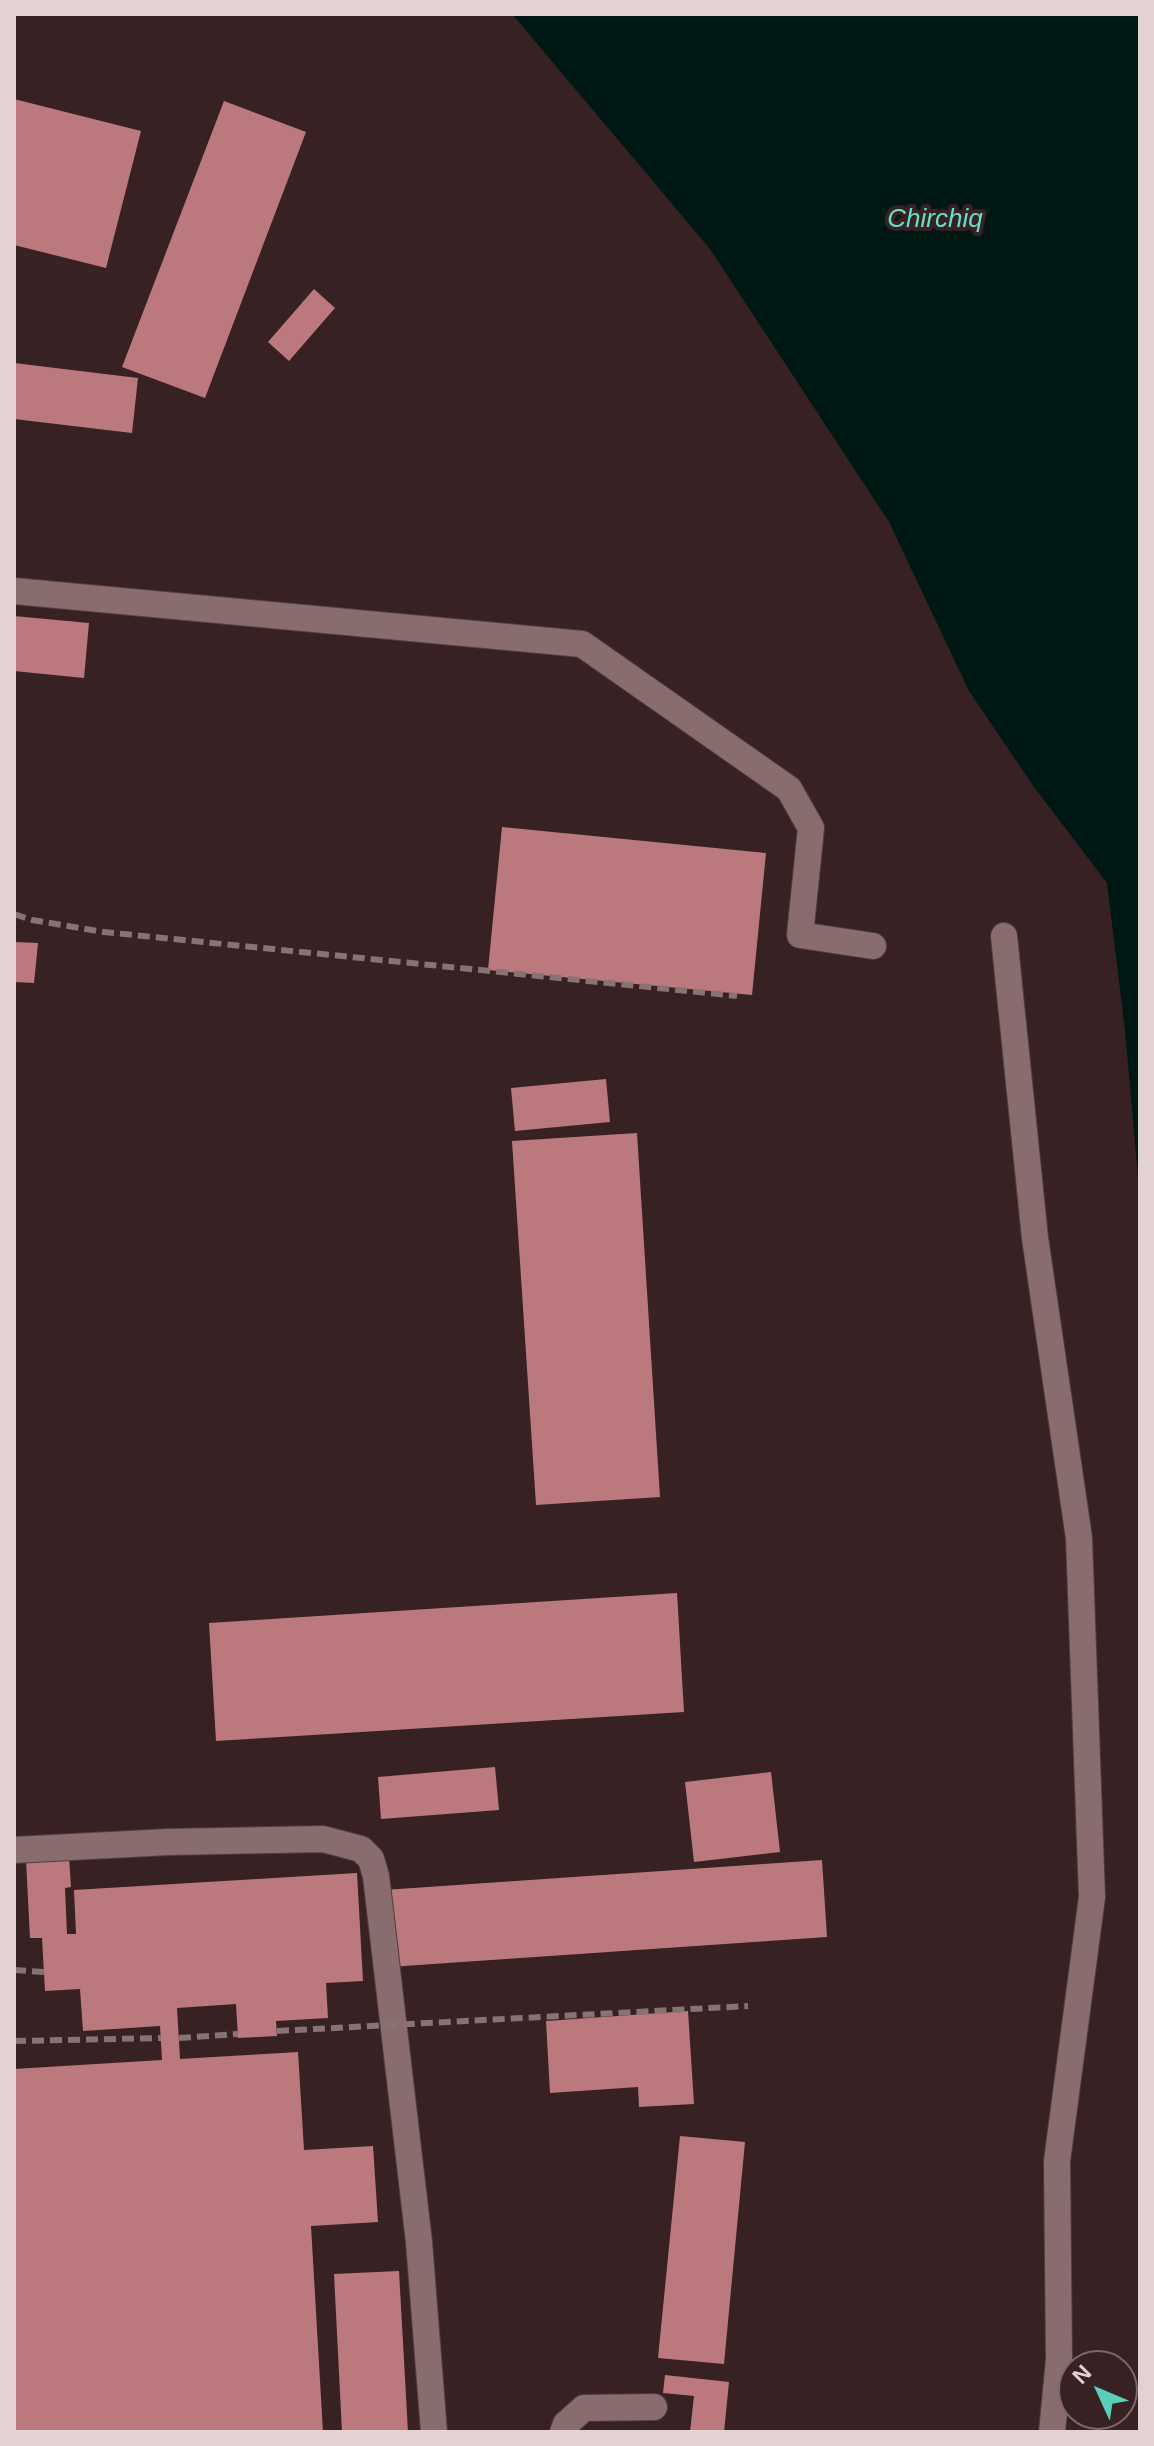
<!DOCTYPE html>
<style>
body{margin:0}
#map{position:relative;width:1154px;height:2446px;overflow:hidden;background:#382123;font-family:Helvetica,sans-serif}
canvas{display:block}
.frame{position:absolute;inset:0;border:16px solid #e3d2d3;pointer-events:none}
.north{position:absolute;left:1058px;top:2350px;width:80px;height:80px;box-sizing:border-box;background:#382123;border:2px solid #7c6869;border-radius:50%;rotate:314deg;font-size:22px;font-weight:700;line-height:32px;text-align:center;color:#e3d2d3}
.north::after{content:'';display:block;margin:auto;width:28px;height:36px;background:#5acebd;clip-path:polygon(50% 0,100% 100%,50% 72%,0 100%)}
</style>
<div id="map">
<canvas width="1154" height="2446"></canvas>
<div class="frame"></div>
<div class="north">N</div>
</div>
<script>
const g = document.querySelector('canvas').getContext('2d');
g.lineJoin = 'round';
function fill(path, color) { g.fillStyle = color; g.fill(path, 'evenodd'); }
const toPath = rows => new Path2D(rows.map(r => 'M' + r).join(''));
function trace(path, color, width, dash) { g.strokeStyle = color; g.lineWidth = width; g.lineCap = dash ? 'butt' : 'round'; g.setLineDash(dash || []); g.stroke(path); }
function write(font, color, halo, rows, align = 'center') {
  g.font = font + ' Helvetica,sans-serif'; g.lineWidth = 8; g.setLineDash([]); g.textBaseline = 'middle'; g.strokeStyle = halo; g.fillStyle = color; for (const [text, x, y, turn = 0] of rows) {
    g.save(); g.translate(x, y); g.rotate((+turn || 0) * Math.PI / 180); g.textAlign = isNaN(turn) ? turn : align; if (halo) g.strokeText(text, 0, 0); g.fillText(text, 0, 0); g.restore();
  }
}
fill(toPath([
 [512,14,1140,14,1140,1199,1125,1031,1107,883,1034,787,969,691,889,522,710,249]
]), '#001814');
fill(toPath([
 [14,99,141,131,106,268,14,245],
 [224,101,306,132,205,398,122,367],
 [314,289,335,308,289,361,268,342],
 [14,363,138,378,132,433,14,419],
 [14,616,89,623,84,678,14,671],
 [502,827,766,853,752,995,488,970],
 [14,942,38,943,34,983,14,982],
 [606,1079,610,1122,515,1131,511,1088],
 [637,1133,660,1497,536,1505,512,1141],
 [677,1593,684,1712,216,1741,209,1623],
 [495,1767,499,1810,381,1819,378,1777],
 [771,1772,780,1852,694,1862,685,1782],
 [69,1857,71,1887,65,1888,67,1934,76,1934,74,1890,357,1873,363,1981,326,1983,328,2018,276,2021,277,2036,238,2038,236,2004,177,2008,180,2059,298,2052,304,2150,373,2146,378,2222,311,2226,323,2432,14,2432,14,2069,162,2060,160,2026,83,2031,80,1989,45,1991,42,1938,30,1938,26,1860],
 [822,1860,827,1937,389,1967,384,1890],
 [688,2011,694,2104,639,2107,638,2087,550,2093,546,2021],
 [680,2136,745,2142,724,2364,658,2358],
 [399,2271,408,2432,342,2432,334,2274],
 [665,2375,729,2382,724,2432,690,2432,694,2396,663,2393]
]), '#bb797e');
const minor = toPath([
 [14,591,582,644,789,789,811,828,800,935,873,946],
 [1004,936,1035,1238,1079,1538,1092,1897,1057,2161,1059,2360,1052,2432],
 [14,1850,168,1842,323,1839,361,1849,371,1859,376,1876,419,2242,434,2432],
 [563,2432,566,2424,584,2408,654,2407]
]);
trace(minor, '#523d40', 28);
trace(minor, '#896c6e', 26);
trace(toPath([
 [14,914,32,920,104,932,737,996],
 [14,1970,44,1972],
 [277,2031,748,2006],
 [179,2038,238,2034],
 [14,2041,161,2038]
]), '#877374', 6, [12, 6]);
write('italic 26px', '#64dfcc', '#382123', [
 ["Chirchiq",935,220]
]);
</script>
